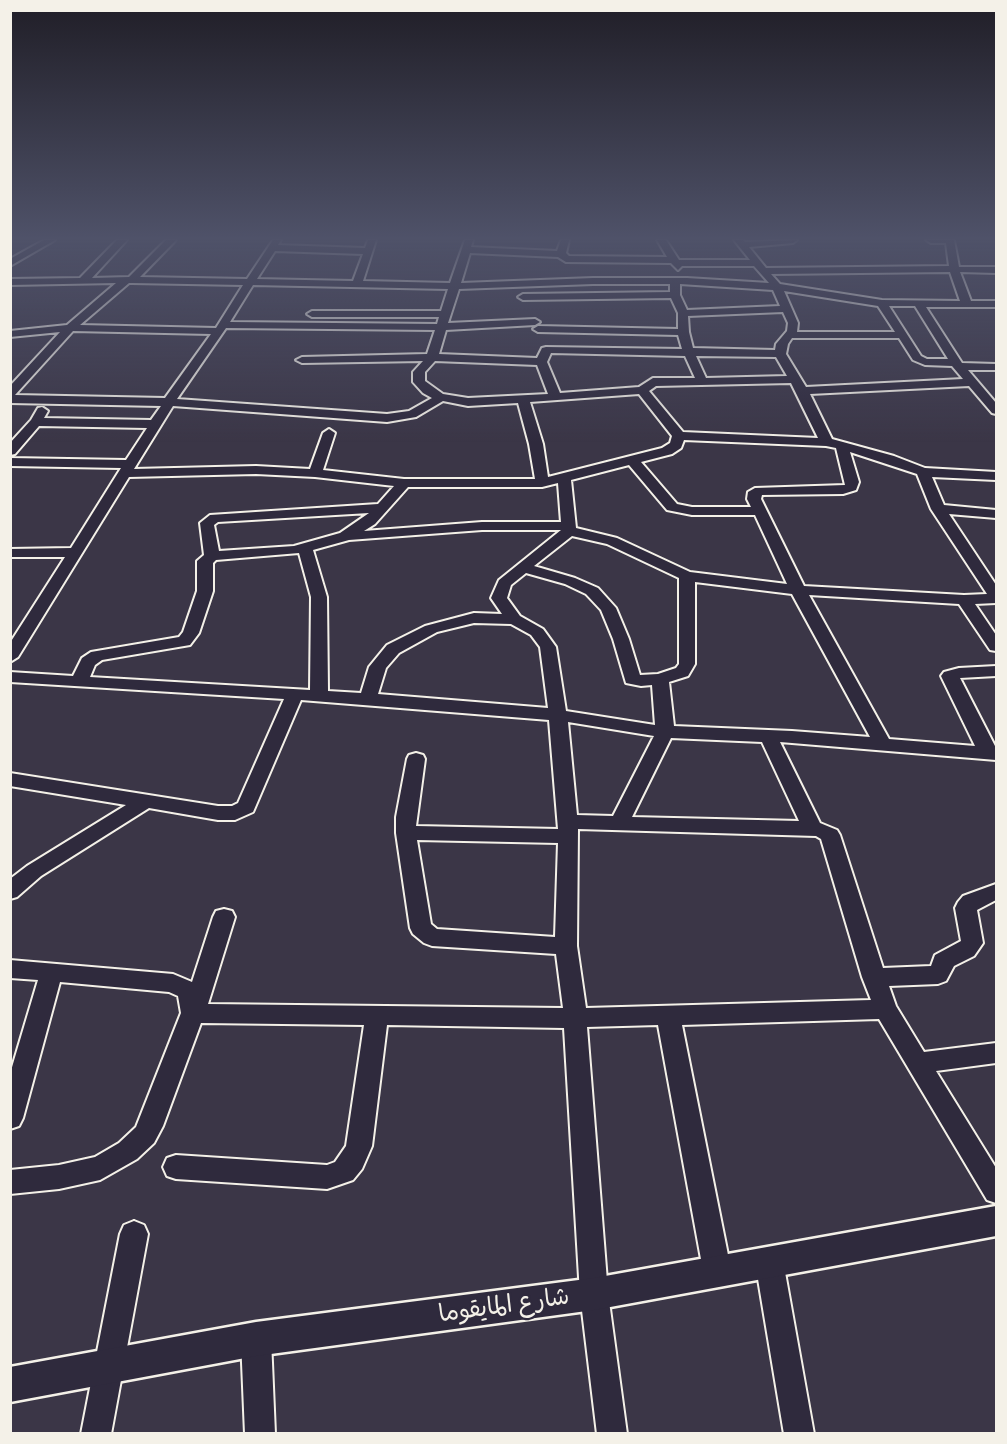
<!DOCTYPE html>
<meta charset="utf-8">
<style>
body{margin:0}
#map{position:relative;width:1007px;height:1444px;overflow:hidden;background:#3b3647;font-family:"Patrick Hand",sans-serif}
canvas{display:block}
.frame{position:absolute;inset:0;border:12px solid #f4f1e8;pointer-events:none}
</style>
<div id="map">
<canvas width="1007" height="1444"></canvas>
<div class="frame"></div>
</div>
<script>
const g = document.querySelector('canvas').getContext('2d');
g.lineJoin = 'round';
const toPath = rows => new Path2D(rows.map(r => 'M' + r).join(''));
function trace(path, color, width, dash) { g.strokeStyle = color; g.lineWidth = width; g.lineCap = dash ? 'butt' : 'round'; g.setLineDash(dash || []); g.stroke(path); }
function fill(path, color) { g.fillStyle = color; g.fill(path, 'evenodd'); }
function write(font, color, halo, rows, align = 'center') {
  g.font = font + ' "Patrick Hand","Playpen Sans Arabic",sans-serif'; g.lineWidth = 4.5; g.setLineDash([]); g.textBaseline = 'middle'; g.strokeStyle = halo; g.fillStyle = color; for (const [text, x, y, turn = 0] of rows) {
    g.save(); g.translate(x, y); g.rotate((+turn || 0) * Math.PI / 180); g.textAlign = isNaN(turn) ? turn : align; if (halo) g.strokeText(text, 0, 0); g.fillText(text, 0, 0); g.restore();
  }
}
const minor = toPath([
 [44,240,55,240,10,266,10,259,44,240],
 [117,240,127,240,92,278,129,277,166,240,176,240,140,277,247,279,273,240,281,240,278,245,365,248,368,240,376,240,363,281,450,283,465,240,473,240,471,247,557,251,561,240,569,240,566,253,569,256,667,257,657,240,666,240,679,260,750,260,734,240,743,240,745,242,797,240,793,243,749,247,766,268,949,266,946,243,931,243,926,240,954,240,959,267,996,267,996,273,960,272,971,301,996,301,996,307,926,307,962,363,996,364,996,370,968,370,996,403,996,414,992,413,969,386,810,394,832,439,894,456,925,468,996,472,996,480,932,477,944,505,996,510,996,518,949,514,996,585,996,603,975,604,996,635,996,651,990,650,959,604,809,595,889,739,975,746,941,676,944,672,959,668,996,666,996,676,960,678,996,748,996,760,780,742,820,823,837,830,840,835,883,968,931,966,935,955,961,941,955,908,958,902,963,896,996,884,996,900,977,910,983,943,974,956,954,966,946,981,938,984,889,986,896,1006,924,1052,996,1043,996,1063,936,1071,996,1168,996,1203,987,1200,879,1019,682,1025,731,1270,727,1280,717,1284,707,1280,703,1270,658,1025,587,1027,608,1294,627,1434,597,1434,580,1294,564,1028,387,1025,372,1146,362,1169,353,1180,327,1189,176,1179,167,1176,163,1167,167,1158,176,1155,327,1165,335,1162,346,1146,364,1025,201,1023,163,1126,154,1143,137,1159,100,1180,59,1189,10,1194,10,1170,59,1165,95,1157,119,1143,136,1127,181,1013,178,996,169,992,60,982,23,1118,19,1126,10,1129,10,1074,38,980,10,978,10,960,173,974,192,982,213,917,216,911,224,909,232,911,235,917,208,1004,563,1008,556,954,432,946,424,943,413,934,410,928,396,833,396,817,407,759,409,755,416,753,423,755,425,759,416,826,558,829,549,720,301,700,253,812,235,820,218,820,149,808,41,876,17,897,10,899,10,879,27,866,126,805,10,786,10,773,218,806,232,806,238,803,284,699,10,682,10,672,73,676,82,658,91,652,179,637,183,632,197,591,197,561,204,555,200,523,210,515,378,504,394,486,315,477,256,474,129,477,18,657,10,662,10,643,65,557,10,557,10,549,71,548,121,468,10,466,10,458,126,460,147,428,39,426,15,454,10,455,10,443,31,420,38,408,42,407,48,411,44,418,151,420,161,406,10,403,10,386,60,332,10,337,10,331,67,325,116,283,10,285,10,279,80,278,117,240],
 [275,251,363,254,353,281,257,279,275,251],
 [470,253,558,257,566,262,671,263,678,270,682,266,754,266,769,283,687,278,593,278,461,283,470,253],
 [950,272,960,301,882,300,780,284,771,274,950,272],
 [129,283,132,283,243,285,216,328,80,325,129,283],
 [593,284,670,284,670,292,523,294,518,297,523,300,671,298,678,313,678,329,538,326,533,329,538,332,678,335,682,349,546,347,542,348,537,358,439,354,446,330,535,325,540,322,535,319,448,323,459,289,593,284],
 [680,284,773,290,780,306,687,310,680,295,680,284],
 [253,285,448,289,441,311,312,311,307,314,312,317,439,317,437,324,230,322,253,285],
 [784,291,878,306,895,332,797,332,798,323,784,291],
 [889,306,915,306,948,359,927,359,921,356,889,306],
 [783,312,788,323,787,331,776,344,775,350,693,348,689,332,688,316,783,312],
 [226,328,435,330,427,354,302,357,296,360,302,363,423,361,413,372,413,382,423,393,432,398,409,411,387,414,177,399,226,328],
 [73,331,211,334,165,398,15,395,73,331],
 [792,338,899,338,913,360,925,365,952,366,963,379,806,387,786,354,788,344,792,338],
 [551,353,685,356,695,378,653,378,639,387,560,393,547,362,551,353],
 [696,356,776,357,787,376,706,378,696,356],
 [435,361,537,365,548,394,468,398,443,394,425,381,425,372,435,361],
 [791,383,818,438,683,432,649,391,656,386,791,383],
 [639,394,672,436,670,443,662,448,548,477,543,444,530,402,639,394],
 [443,401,468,406,518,403,529,444,535,479,404,479,323,470,335,433,329,429,323,433,310,469,256,466,134,469,173,406,387,422,416,417,443,401],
 [684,440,826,446,836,448,845,485,755,488,748,492,747,499,751,507,692,507,677,504,641,462,672,454,681,448,684,440],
 [850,452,917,474,931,509,987,594,964,595,804,586,761,499,762,495,843,494,856,490,859,482,850,452],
 [629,465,667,510,692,515,755,515,787,584,690,572,617,538,576,528,571,480,629,465],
 [558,483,561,522,482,522,364,531,375,524,408,487,542,487,558,483],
 [369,513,340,533,294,546,219,551,214,525,218,522,369,513],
 [482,530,561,530,499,580,491,598,502,614,474,613,425,626,387,645,369,667,361,693,328,691,327,597,313,550,349,540,482,530],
 [572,536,607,544,679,578,679,664,676,668,658,674,640,675,629,639,616,608,598,588,575,578,534,566,572,536],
 [299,553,311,597,310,690,90,677,95,665,102,660,190,645,199,633,213,591,213,563,216,560,299,553],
 [526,573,565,584,586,594,601,610,613,639,626,683,641,686,652,685,655,725,566,711,556,647,543,629,520,616,507,598,511,585,526,573],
 [695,582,792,594,870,737,792,731,674,726,669,682,688,676,695,664,695,582],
 [474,623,511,624,531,635,540,647,548,708,378,694,386,668,399,653,437,632,474,623],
 [568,722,654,736,613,816,577,815,568,722],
 [671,738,762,742,799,821,632,817,671,738],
 [578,829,816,836,821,839,862,977,871,1000,586,1008,577,946,578,829],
 [417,840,558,843,555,937,437,929,431,924,417,840],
 [134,1221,144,1225,148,1234,111,1434,81,1434,120,1234,124,1225,134,1221],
 [769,1247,779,1251,783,1261,814,1434,784,1434,755,1261,759,1251,769,1247],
 [256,1324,266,1329,271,1339,275,1434,245,1434,241,1339,246,1329,256,1324]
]);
const tertiary = toPath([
 [996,1206,996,1236,594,1310,256,1356,10,1402,10,1367,256,1322,594,1278,996,1206]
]);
trace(minor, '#f4f1e8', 4);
trace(tertiary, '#f4f1e8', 5);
fill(minor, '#2f2a3d');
fill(tertiary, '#2f2a3d');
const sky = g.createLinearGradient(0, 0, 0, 442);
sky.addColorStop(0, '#201e27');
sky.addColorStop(0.54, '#4f5269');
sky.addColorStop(1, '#4f526900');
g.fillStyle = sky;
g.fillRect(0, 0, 1007, 442);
write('24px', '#f4f1e8', '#2f2a3d', [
 ["شارع المايقوما",504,1306,-8]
]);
</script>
